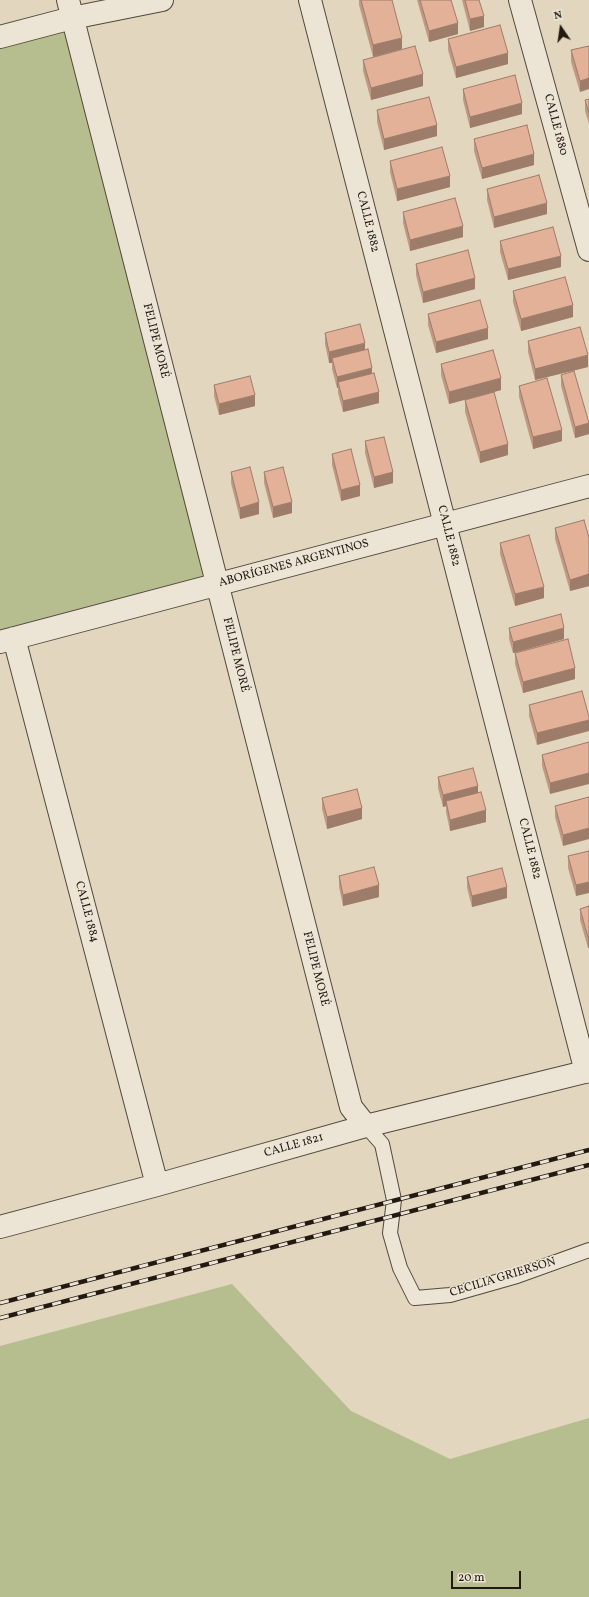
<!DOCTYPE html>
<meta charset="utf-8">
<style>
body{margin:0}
#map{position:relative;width:589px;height:1597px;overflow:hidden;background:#e2d6be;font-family:Vollkorn,serif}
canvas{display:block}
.north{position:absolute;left:541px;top:8px;width:40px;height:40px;-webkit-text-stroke:3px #ece4d5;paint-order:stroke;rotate:347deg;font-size:11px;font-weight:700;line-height:16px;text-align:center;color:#231911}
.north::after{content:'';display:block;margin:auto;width:14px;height:18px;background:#231911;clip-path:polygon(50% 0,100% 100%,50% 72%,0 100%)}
.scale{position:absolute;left:451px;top:1571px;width:70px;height:18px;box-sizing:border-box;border:2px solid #231911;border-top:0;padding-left:5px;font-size:12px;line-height:14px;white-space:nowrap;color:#231911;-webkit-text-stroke:3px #ece4d5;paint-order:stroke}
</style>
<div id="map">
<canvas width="589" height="1597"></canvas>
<div class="north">N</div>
<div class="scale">20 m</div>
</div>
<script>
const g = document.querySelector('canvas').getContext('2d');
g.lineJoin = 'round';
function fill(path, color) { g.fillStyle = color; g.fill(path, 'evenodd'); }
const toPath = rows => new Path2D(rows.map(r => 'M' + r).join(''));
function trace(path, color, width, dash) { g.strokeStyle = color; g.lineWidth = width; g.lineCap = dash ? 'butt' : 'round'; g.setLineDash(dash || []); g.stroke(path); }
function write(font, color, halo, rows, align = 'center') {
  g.font = font + ' Vollkorn,serif'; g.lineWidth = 3; g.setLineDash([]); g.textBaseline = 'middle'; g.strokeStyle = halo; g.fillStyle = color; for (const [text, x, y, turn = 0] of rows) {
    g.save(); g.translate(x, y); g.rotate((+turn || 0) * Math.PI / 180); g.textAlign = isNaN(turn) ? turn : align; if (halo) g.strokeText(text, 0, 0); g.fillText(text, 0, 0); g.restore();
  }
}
fill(toPath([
 [72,18,217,584,0,642,0,37],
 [232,1284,351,1411,450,1459,589,1418,589,1597,0,1597,0,1346]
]), '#b6bd8f');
const service = toPath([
 [366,1126,382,1144,394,1200,390,1233,400,1268,415,1298,450,1295,517,1276,589,1250]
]);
const minor = toPath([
 [68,0,351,1107,366,1126],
 [310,0,586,1072],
 [520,0,589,250],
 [0,37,72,18,162,0],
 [14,638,157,1185],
 [0,642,589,486],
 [0,1227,157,1185,366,1126,589,1071]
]);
trace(service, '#53483c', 16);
trace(minor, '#53483c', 24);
trace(service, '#ece4d5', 14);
trace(minor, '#ece4d5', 22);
const rail = toPath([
 [0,1303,589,1150],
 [0,1318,589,1165]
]);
trace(rail, '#231911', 4.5);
trace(rail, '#ece4d5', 3, [9]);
fill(toPath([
 [359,0,392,0,402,49,373,57,359,5],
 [417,0,451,0,458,34,429,42],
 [462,0,479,0,484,27,470,31],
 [448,39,508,64,456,78,448,50],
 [589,46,580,92,571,62,571,50],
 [363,60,423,86,371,100,363,71],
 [463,89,522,114,470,128,463,100],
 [589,99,589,124,585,111,585,100],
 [377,110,437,136,384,150,377,122],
 [474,139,534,165,482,179,474,151],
 [390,161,450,187,397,201,390,172],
 [487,189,547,214,494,228,487,200],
 [403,212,463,237,410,251,403,223],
 [500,241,561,267,508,280,500,252],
 [416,264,475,289,423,303,416,275],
 [513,291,573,317,521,331,513,302],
 [428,314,488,339,436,353,428,325],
 [325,333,365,350,372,374,379,403,343,412,338,393,338,388,337,388,332,369,332,363,329,363,325,344],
 [528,341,588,367,535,380,528,352],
 [441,364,501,390,449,404,441,375],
 [561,375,589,434,575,438,561,386],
 [214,385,255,406,219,415,214,396],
 [519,386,562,441,533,449,519,397],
 [465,400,508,455,480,463,465,412],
 [365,441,393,483,374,488,365,453],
 [332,454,360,496,341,501,332,465],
 [231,472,259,514,240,519,231,483],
 [264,472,292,513,273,518,264,483],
 [555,528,589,538,589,586,570,591,555,539],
 [500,543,544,598,515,606,500,554],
 [509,628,564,639,513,653,509,639],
 [515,653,575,679,523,693,515,664],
 [582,691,537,745,529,716,529,705],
 [589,742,550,794,542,766,542,755],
 [438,777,478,792,486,822,450,831,446,812,446,806,443,807,438,788],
 [589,797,563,846,555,817,555,806],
 [322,798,362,819,327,829,322,809],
 [589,851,576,896,568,868,568,856],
 [339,876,379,897,343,906,339,887],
 [467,877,507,898,472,907,467,888],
 [589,906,588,948,580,920,580,909]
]), '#c29883');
fill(toPath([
 [484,16,484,27,470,31,470,19],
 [458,23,458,34,429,42,429,31],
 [402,38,402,49,373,57,373,45],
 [508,53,508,64,456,78,456,67],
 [423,74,423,86,371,100,371,88],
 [589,78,589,89,580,92,580,81],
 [522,103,522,114,470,128,470,117],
 [437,125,437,136,384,150,384,139],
 [534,154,534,165,482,179,482,168],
 [450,176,450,187,397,201,397,189],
 [547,203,547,214,494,228,494,217],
 [463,226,463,237,410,251,410,240],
 [561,256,561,267,508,280,508,269],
 [475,278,475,289,423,303,423,292],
 [573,305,573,317,521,331,521,319],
 [488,328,488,339,436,353,436,342],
 [365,343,365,354,332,358,332,363,329,363,329,352],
 [588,355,588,367,535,380,535,369],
 [372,368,372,379,338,382,338,388,337,388,337,377],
 [501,378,501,390,449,404,449,392],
 [379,392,379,403,343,412,343,401],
 [255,395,255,406,219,415,219,404],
 [589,423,589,434,575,438,575,427],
 [562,430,562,441,533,449,533,437],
 [508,444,508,455,480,463,480,452],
 [393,472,393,483,374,488,374,477],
 [360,485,360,496,341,501,341,490],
 [259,502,259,514,240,519,240,508],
 [292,502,292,513,273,518,273,507],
 [589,574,589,586,570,591,570,580],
 [544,587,544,598,515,606,515,594],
 [564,628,564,639,513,653,513,642],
 [575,668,575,679,523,693,523,682],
 [589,720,589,731,537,745,537,733],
 [589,773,589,784,550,794,550,783],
 [478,786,478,797,446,801,446,806,443,807,443,795],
 [362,808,362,819,327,829,327,817],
 [486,810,486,822,450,831,450,820],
 [589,828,589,839,563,846,563,835],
 [589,882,589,893,576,896,576,885],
 [379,885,379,897,343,906,343,895],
 [507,887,507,898,472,907,472,896],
 [588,937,589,937,589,948,588,948]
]), '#9e7c6a');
const building = toPath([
 [361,0,392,0,402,38,373,45,361,0],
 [420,0,451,0,458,23,429,31,420,0],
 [465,0,479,0,484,16,470,19,465,0],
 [500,25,508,53,456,67,448,39,500,25],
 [415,46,423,74,371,88,363,60,415,46],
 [589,46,589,78,580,81,571,50,589,46],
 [515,75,522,103,470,117,463,89,515,75],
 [429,97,437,125,384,139,377,110,429,97],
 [589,99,589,113,585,100,589,99],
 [527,125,534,154,482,168,474,139,527,125],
 [442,147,450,176,397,189,390,161,442,147],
 [539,175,547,203,494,217,487,189,539,175],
 [455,198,463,226,410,240,403,212,455,198],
 [553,227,561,256,508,269,500,241,553,227],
 [468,250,475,278,423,292,416,264,468,250],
 [565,277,573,305,521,319,513,291,565,277],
 [480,300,488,328,436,342,428,314,480,300],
 [360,324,365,343,329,352,325,333,360,324],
 [580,327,588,355,535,369,528,341,580,327],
 [368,349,372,368,337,377,332,358,368,349],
 [493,350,501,378,449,392,441,364,493,350],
 [574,371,589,423,575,427,561,375,574,371],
 [374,373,379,392,343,401,338,382,374,373],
 [250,376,255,395,219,404,214,385,250,376],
 [547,378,562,430,533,437,519,386,547,378],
 [494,392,508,444,480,452,465,400,494,392],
 [384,437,393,472,374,477,365,441,384,437],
 [351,449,360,485,341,490,332,454,351,449],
 [250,467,259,502,240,508,231,472,250,467],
 [283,467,292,502,273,507,264,472,283,467],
 [584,520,589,538,589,574,570,580,555,528,584,520],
 [529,535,544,587,515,594,500,543,529,535],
 [561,614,564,628,513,642,509,628,561,614],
 [568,639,575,668,523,682,515,653,568,639],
 [582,691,589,717,589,720,537,733,529,705,582,691],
 [589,742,589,773,550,783,542,755,589,742],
 [473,768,478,786,443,795,438,777,473,768],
 [357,789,362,808,327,817,322,798,357,789],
 [481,792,486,810,450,820,446,801,481,792],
 [589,797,589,828,563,835,555,806,589,797],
 [589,851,589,882,576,885,568,856,589,851],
 [374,867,379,885,343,895,339,876,374,867],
 [502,868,507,887,472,896,467,877,502,868],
 [589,906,589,937,588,937,580,909,589,906]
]);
fill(building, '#e2b198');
trace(building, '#9e7c6a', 1);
write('12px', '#231911', '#ece4d5', [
 ["CALLE 1880",555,125,75],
 ["CALLE 1882",367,222,76],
 ["FELIPE MORÉ",155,341,76],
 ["CALLE 1882",448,536,76],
 ["ABORÍGENES ARGENTINOS",294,564,-15],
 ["FELIPE MORÉ",235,655,76],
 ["CALLE 1882",529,849,76],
 ["CALLE 1884",86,912,75],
 ["FELIPE MORÉ",315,969,76],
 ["CALLE 1821",294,1146,-16],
 ["CECILIA GRIERSON",503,1278,-17]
]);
</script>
